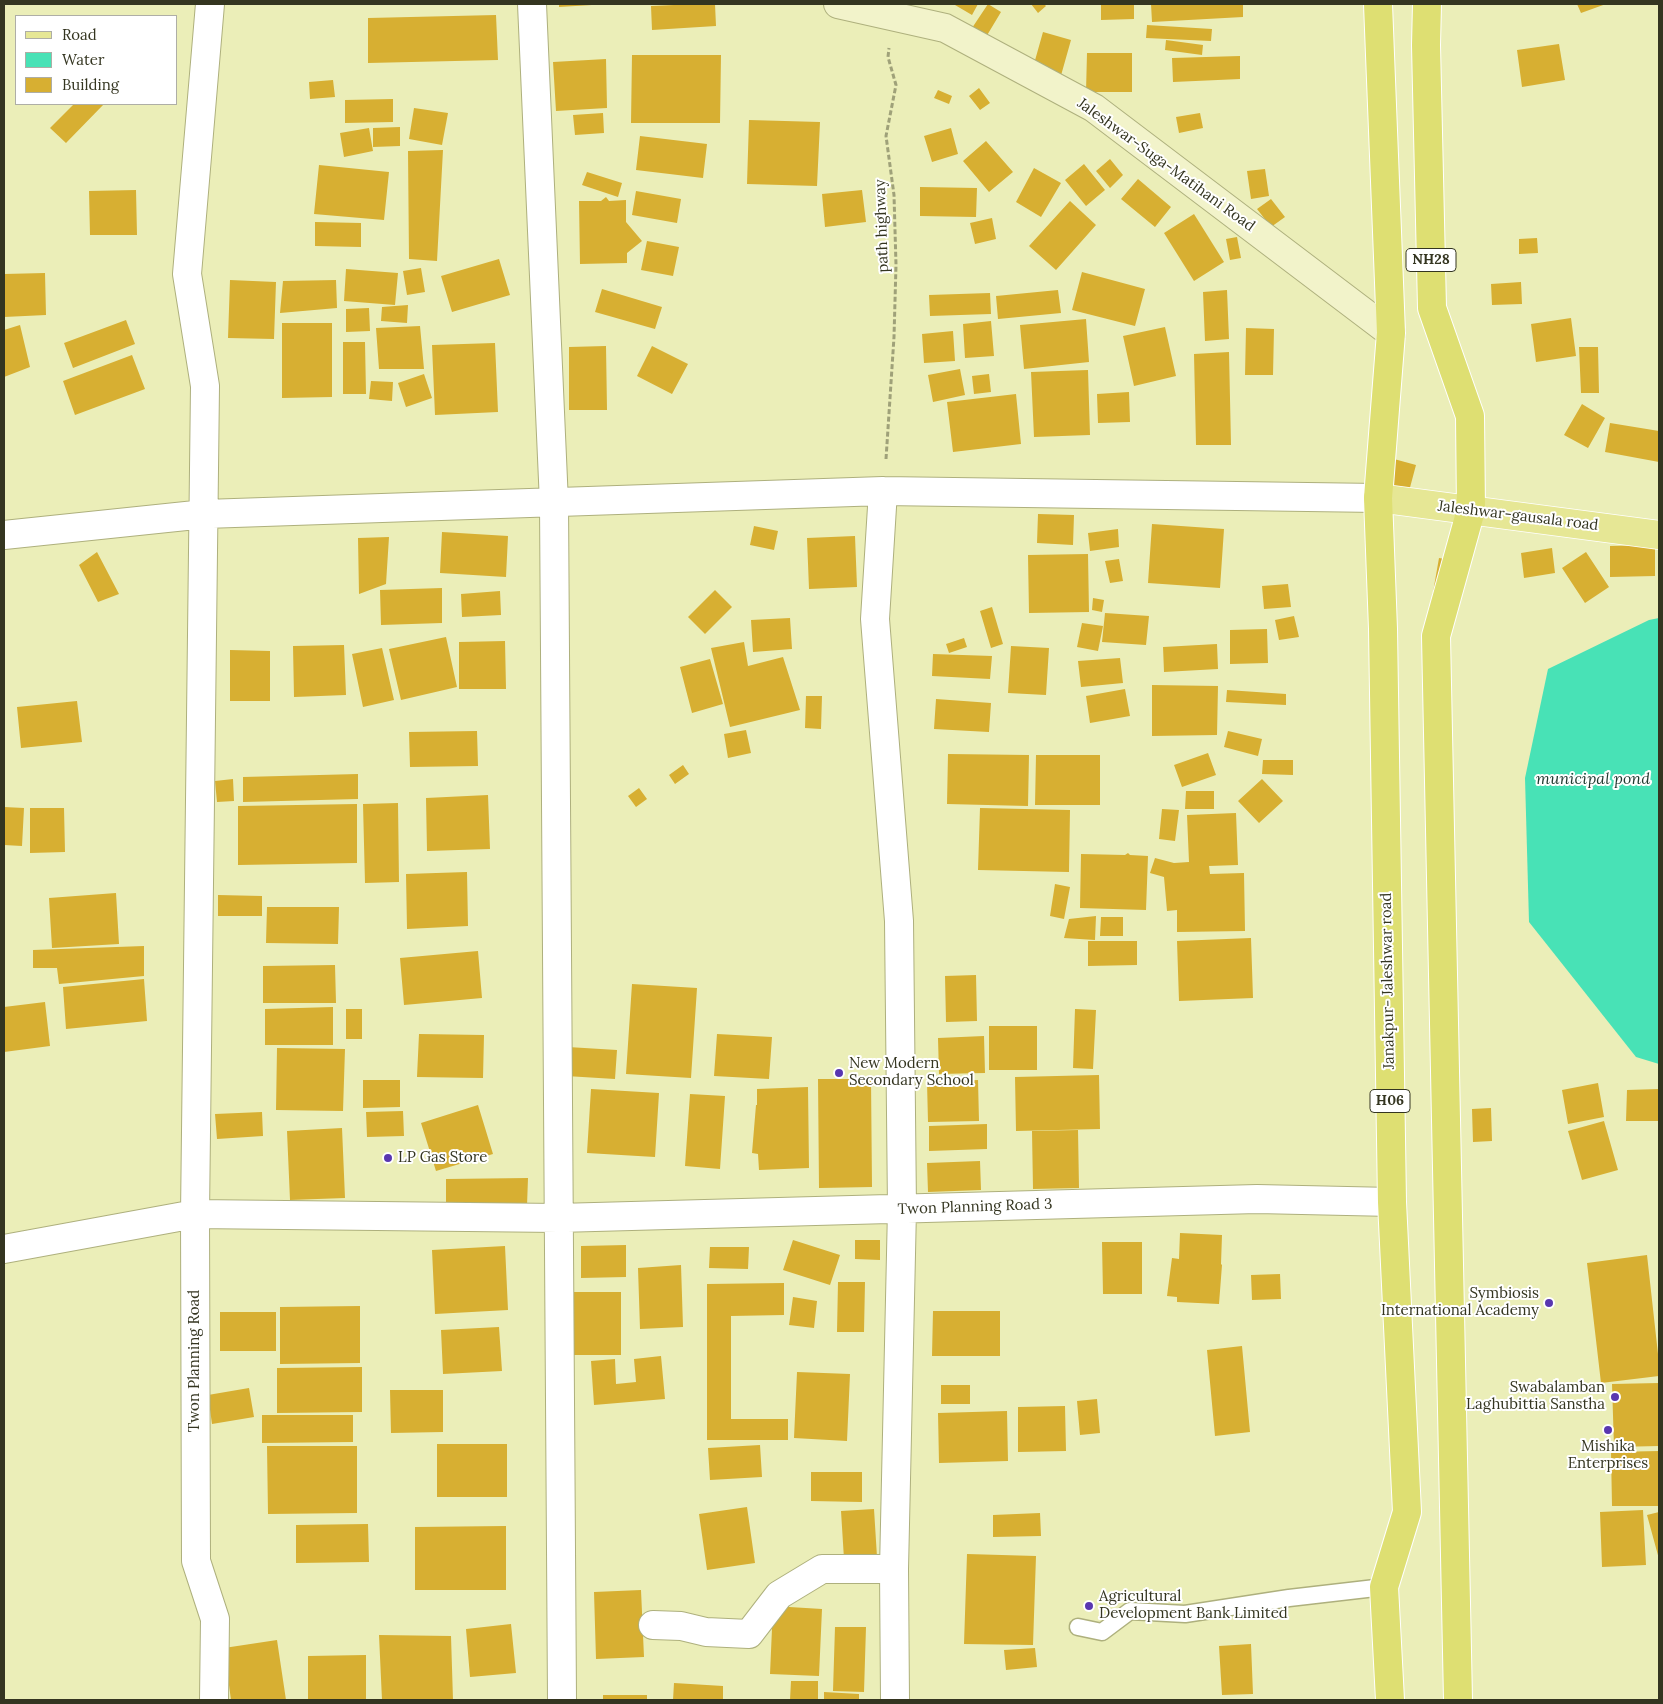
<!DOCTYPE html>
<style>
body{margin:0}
#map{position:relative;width:1663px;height:1704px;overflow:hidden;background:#ebeeb8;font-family:Lora,serif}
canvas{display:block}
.frame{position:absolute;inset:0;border:5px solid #343520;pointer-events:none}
.legend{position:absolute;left:15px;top:15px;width:162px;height:90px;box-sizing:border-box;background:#fff;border:1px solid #aeaea6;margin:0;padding:6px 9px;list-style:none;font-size:15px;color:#343520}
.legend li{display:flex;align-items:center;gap:10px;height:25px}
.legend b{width:25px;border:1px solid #aeaea6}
</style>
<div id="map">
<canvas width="1663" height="1704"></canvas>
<div class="frame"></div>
<ul class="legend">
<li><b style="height:6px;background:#e6e795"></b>Road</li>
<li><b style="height:14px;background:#48e2b6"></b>Water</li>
<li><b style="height:14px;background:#d7af32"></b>Building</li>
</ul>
</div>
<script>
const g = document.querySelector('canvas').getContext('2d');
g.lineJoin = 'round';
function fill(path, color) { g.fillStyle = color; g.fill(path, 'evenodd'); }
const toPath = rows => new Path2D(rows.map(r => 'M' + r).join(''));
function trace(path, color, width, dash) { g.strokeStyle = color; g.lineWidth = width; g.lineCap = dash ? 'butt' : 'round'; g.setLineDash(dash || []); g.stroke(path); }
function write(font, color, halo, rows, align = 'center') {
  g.font = font + ' Lora,serif'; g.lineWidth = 4; g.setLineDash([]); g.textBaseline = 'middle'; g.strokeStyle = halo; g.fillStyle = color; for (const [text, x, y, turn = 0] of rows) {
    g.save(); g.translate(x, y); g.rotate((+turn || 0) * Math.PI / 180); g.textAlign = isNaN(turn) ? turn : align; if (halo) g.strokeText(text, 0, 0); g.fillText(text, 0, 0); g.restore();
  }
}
fill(toPath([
 [1659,618,1659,1064,1636,1057,1529,922,1525,778,1548,669,1649,620]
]), '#48e2b6');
fill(toPath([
 [559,4,592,4,592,5,559,7],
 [697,4,715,4,716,26,652,30,651,6],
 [956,4,978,4,972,15,955,5],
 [988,4,1001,12,986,37,972,28],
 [1031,4,1044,4,1046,6,1038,13],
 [1101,4,1134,4,1134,19,1101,20],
 [1151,4,1243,4,1243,17,1152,22],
 [1577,4,1606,4,1581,13],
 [496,15,498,60,368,63,368,18],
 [1147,25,1212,29,1211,41,1146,38],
 [1043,32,1071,40,1060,79,1032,71],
 [1166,40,1203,45,1202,55,1165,50],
 [1559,44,1565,80,1522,87,1517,50],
 [1087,53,1132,53,1132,92,1086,92],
 [632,55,721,55,720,123,631,123],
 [1240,56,1240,79,1173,82,1172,58],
 [606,59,607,108,556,111,553,62],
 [333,80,335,97,310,99,309,82],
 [979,88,990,103,980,110,969,96],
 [938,90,952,96,949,104,934,98],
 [393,99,393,122,345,123,345,100],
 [74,104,104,104,66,143,50,128],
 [414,108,448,113,442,145,409,139],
 [603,113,604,133,575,135,573,115],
 [1200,113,1203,128,1179,133,1176,117],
 [749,120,820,122,817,186,747,184],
 [400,127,400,146,373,147,373,128],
 [369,128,373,151,344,157,340,133],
 [951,128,958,154,932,162,924,136],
 [640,136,707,144,703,178,636,170],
 [986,141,1013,172,989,192,963,161],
 [443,150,437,261,409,259,408,151],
 [1110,159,1123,175,1110,188,1096,171],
 [1084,164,1105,190,1086,206,1065,180],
 [319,165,389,172,384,220,314,214],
 [1034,168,1061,183,1041,217,1016,202],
 [1265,169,1269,196,1251,199,1247,171],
 [587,172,622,183,618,197,582,185],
 [1138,179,1171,207,1155,227,1121,199],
 [920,187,977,188,976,217,920,216],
 [136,190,137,235,90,235,89,191],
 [862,190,866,222,825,227,822,194],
 [636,191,681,199,677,223,632,215],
 [606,197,609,201,626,200,626,222,642,241,627,253,627,263,580,264,579,201,601,201],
 [1271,199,1285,217,1271,227,1257,209],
 [1070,201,1096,225,1056,270,1029,246],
 [1194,214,1224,262,1194,281,1164,233],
 [992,218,996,239,975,244,970,223],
 [315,222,361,223,361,247,315,246],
 [1237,237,1241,258,1230,260,1226,239],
 [1537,238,1538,253,1519,254,1519,239],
 [647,241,679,247,673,276,641,270],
 [499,259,510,295,452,312,441,276],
 [421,268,425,292,407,295,403,271],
 [346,269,398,273,395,305,344,301],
 [1082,272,1145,289,1135,326,1072,310],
 [45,273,46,315,4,317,4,274],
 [230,280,276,282,274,339,228,338],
 [336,280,337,308,280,313,283,281],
 [1521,282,1522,304,1492,305,1491,284],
 [602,289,662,307,655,329,595,312],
 [1058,290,1061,313,998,319,996,296],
 [1227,290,1229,339,1205,341,1203,292],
 [990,293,991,314,930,316,929,295],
 [408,305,407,323,381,321,382,307],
 [369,308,370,331,346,332,346,309],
 [1571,318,1576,356,1536,362,1531,324],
 [1086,319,1089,362,1024,369,1020,325],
 [126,320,135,344,73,368,64,343],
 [991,321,994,356,965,358,963,324],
 [282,323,332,323,332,397,282,398],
 [20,325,30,367,4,377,4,330],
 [420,326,424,369,379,369,376,328],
 [1165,327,1176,376,1134,386,1123,336],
 [1246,328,1274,329,1273,375,1245,375],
 [953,331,955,361,924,363,922,334],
 [343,342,365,342,366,394,343,394],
 [495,343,498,412,435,415,432,345],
 [606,346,607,410,569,410,569,347],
 [652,346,688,364,672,394,637,376],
 [1579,347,1598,347,1599,393,1581,393],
 [1229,352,1231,445,1196,445,1194,354],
 [132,355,145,389,75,415,63,381],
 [960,369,965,395,933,402,928,375],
 [1088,370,1090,435,1034,437,1031,372],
 [424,374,432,398,406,407,398,383],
 [989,374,991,392,974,394,972,376],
 [371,381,393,382,392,401,369,399],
 [1129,392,1130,422,1098,423,1097,394],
 [1016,394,1021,444,953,452,947,402],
 [1582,404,1605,418,1588,448,1564,435],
 [1610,423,1659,431,1659,462,1605,452],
 [1394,459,1416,465,1408,495,1386,489],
 [1038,514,1074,515,1073,545,1037,543],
 [1152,524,1224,529,1220,588,1148,583],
 [754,526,778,531,774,550,750,545],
 [1118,529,1119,547,1090,551,1088,533],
 [442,532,508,536,506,577,440,573],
 [855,536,857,587,809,589,807,538],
 [389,537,386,584,359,594,358,538],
 [1655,545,1655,576,1610,577,1610,546],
 [1552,548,1555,573,1524,578,1521,553],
 [97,552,119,594,98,602,79,565],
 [1586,552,1609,587,1585,603,1562,568],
 [1088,554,1089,612,1029,613,1028,555],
 [1439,558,1451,560,1444,600,1432,598],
 [1119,559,1123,581,1110,583,1105,561],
 [1288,584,1291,607,1264,609,1262,586],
 [442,588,442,623,381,625,380,590],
 [715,590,732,607,705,634,688,617],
 [500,591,501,615,462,617,461,594],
 [1093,598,1104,600,1102,612,1092,610],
 [992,607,1003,644,991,648,980,611],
 [1105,613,1149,616,1146,645,1102,642],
 [1294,616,1299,637,1279,640,1275,620],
 [790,618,792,649,753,652,751,620],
 [1082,623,1103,626,1098,651,1077,647],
 [1267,629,1268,663,1230,664,1230,630],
 [446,637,457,687,401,700,389,649],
 [964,638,967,647,949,653,946,644],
 [505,641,506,689,459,689,459,642],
 [744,642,748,666,783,657,800,710,730,727,711,648],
 [1217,644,1218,669,1164,672,1163,647],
 [344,645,346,695,294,697,293,646],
 [1011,646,1049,648,1046,695,1008,693],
 [382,648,394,700,363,707,352,654],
 [230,650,270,651,270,701,230,701],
 [933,654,992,656,990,679,932,676],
 [1120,658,1123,683,1081,687,1078,661],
 [710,659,723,704,692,713,680,667],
 [1152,685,1218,686,1217,735,1152,736],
 [1125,689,1130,716,1090,723,1086,696],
 [1227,690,1286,694,1286,705,1226,702],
 [806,696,822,696,821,729,805,728],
 [936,699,991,703,989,732,934,729],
 [77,701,82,742,21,748,17,707],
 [746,730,751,753,728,758,724,734],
 [477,731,478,766,410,767,409,732],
 [1228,731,1262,739,1258,756,1224,747],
 [1208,753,1216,775,1182,787,1174,765],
 [948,754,1029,755,1028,806,947,804],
 [1036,755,1100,755,1100,805,1035,805],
 [1263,760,1293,760,1293,775,1262,774],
 [683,765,689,774,675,784,669,775],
 [358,774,358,799,243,802,243,777],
 [233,779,234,801,217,802,215,781],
 [1262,779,1283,801,1259,823,1238,801],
 [639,788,647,799,636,807,628,796],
 [1186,791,1214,791,1214,809,1185,809],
 [488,795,490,849,427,851,426,798],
 [398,803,399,882,365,883,363,804],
 [357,804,357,863,238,865,238,806],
 [4,807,24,808,22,846,4,845],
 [30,808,64,808,65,852,30,853],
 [980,808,1070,810,1069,872,978,870],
 [1162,809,1179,810,1175,841,1159,839],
 [1236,813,1238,865,1209,866,1210,874,1244,873,1245,931,1177,932,1177,910,1167,911,1164,877,1150,873,1155,858,1174,863,1189,862,1187,815],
 [1128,853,1130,855,1148,856,1146,910,1080,908,1081,854,1125,855],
 [467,872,468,926,407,929,406,874],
 [1055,884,1070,887,1064,919,1050,916],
 [116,893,119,944,52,948,49,898],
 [218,895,262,896,262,916,218,916],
 [267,907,339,907,338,944,266,943],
 [1096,916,1095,940,1064,938,1069,919],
 [1101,917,1123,917,1123,936,1100,936],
 [1251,938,1253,998,1179,1001,1177,941],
 [1088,941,1137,941,1137,965,1088,966],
 [144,946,144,976,59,984,57,968,33,968,33,950],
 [478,951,482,998,404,1005,400,958],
 [335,965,336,1003,263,1003,263,966],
 [976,975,977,1021,946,1022,945,976],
 [144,979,147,1021,66,1029,63,987],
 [632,984,697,988,691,1078,626,1074],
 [45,1002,50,1046,4,1052,4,1007],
 [333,1007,333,1045,265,1045,265,1009],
 [346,1009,362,1009,362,1039,346,1039],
 [1075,1009,1096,1010,1093,1069,1073,1068],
 [989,1026,1037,1026,1037,1070,989,1070],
 [419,1034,484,1035,483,1078,417,1077],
 [717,1034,772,1037,769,1079,714,1076],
 [984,1036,985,1073,939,1074,938,1038],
 [568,1047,617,1050,615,1079,566,1076],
 [277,1048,345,1049,343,1111,276,1110],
 [1099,1075,1100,1129,1016,1131,1015,1077],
 [818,1079,871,1079,872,1187,819,1188],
 [363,1080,400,1080,400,1107,363,1108],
 [978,1080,979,1121,928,1122,927,1082],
 [1598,1083,1604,1117,1568,1124,1562,1090],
 [808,1087,809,1168,759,1170,758,1154,752,1153,756,1105,757,1105,757,1089],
 [591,1089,659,1093,655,1157,587,1153],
 [1659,1089,1659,1121,1626,1121,1627,1090],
 [690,1094,725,1096,720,1169,685,1166],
 [478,1105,493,1154,436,1171,421,1123],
 [1491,1108,1492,1141,1473,1142,1472,1109],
 [403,1111,404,1136,367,1137,366,1112],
 [262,1112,263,1136,217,1139,215,1114],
 [1604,1121,1618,1170,1582,1180,1568,1131],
 [987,1124,987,1149,929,1151,929,1126],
 [342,1128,345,1198,290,1200,287,1131],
 [1078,1130,1079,1188,1033,1189,1032,1131],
 [980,1161,981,1190,928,1192,927,1163],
 [528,1178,527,1206,446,1207,446,1179],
 [1180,1233,1222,1235,1221,1264,1222,1265,1219,1304,1177,1302,1177,1297,1167,1296,1172,1258,1179,1259],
 [793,1240,840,1255,830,1285,783,1270],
 [855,1240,880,1240,880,1260,855,1259],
 [1102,1242,1142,1242,1142,1294,1103,1294],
 [626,1245,626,1277,581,1278,581,1246],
 [505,1246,508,1310,435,1314,432,1250],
 [710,1247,749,1247,748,1269,709,1268],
 [1647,1255,1659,1363,1659,1376,1601,1383,1587,1263],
 [681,1265,683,1327,640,1329,638,1268],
 [1280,1274,1281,1299,1252,1300,1251,1275],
 [838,1282,865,1282,864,1332,837,1332],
 [784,1283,784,1315,731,1316,731,1419,788,1419,788,1440,707,1440,707,1284],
 [573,1292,621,1292,621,1355,573,1355],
 [793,1297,817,1301,814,1328,789,1325],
 [360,1306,360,1363,280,1364,280,1307],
 [933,1311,1000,1311,1000,1356,932,1356],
 [220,1312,276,1312,276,1351,220,1351],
 [499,1327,502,1371,443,1374,441,1330],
 [1242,1346,1250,1432,1215,1436,1207,1350],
 [661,1356,665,1399,594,1405,591,1361,615,1359,616,1384,636,1382,634,1359],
 [362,1367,362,1412,277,1413,277,1368],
 [797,1372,850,1374,847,1441,794,1438],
 [1659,1383,1659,1446,1614,1447,1612,1384],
 [941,1385,970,1385,970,1404,941,1404],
 [249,1388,254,1417,212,1424,208,1395],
 [390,1390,443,1390,443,1432,391,1433],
 [1097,1399,1100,1433,1080,1435,1077,1401],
 [1065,1406,1066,1451,1018,1452,1018,1407],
 [1007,1411,1008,1461,939,1463,938,1413],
 [262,1415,353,1415,353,1442,262,1443],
 [437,1444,507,1444,507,1497,437,1497],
 [760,1445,762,1477,710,1480,708,1448],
 [267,1446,357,1446,357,1513,268,1514],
 [1659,1451,1659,1506,1612,1506,1611,1452],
 [811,1472,862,1472,862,1502,811,1501],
 [747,1507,755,1563,707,1570,699,1514],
 [874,1509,877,1557,844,1559,841,1511],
 [1643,1510,1646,1565,1602,1567,1600,1512],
 [1659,1512,1659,1559,1647,1515],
 [1040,1513,1041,1536,993,1537,993,1515],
 [368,1524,369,1562,296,1563,296,1525],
 [506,1526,506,1590,415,1590,415,1527],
 [967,1554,1036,1556,1033,1645,964,1644],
 [641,1590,644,1657,596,1659,594,1592],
 [773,1606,822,1609,819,1676,770,1674],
 [511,1624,516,1673,470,1677,466,1629],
 [835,1627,866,1627,864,1692,833,1691],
 [379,1635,451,1636,453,1700,382,1700],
 [277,1640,286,1700,231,1700,224,1648],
 [1251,1644,1253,1694,1222,1695,1219,1646],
 [1035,1648,1037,1667,1006,1670,1004,1650],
 [366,1655,366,1700,308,1700,308,1656],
 [791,1681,818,1681,818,1700,790,1700],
 [674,1683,723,1686,723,1700,673,1700],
 [824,1692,859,1694,859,1700,824,1700],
 [603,1695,647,1695,647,1700,603,1700]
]), '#d7af32');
const service = toPath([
 [1078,1627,1102,1632,1130,1611,1185,1614,1289,1598,1384,1587]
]);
const minor = toPath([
 [210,4,187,274,205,386,195,1214,196,1561,215,1619,214,1700],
 [532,4,554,503,562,1700],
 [883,491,875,619,899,921,902,1209,894,1569,895,1700],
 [4,535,205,514,883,491,1378,498],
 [4,1249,195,1214,558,1218,1257,1199,1392,1202],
 [653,1625,681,1626,706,1632,749,1634,779,1595,822,1569,894,1569]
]);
const secondary = toPath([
 [838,4,945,28,1094,108,1391,333]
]);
const primary = toPath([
 [1378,498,1659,535]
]);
const trunk = toPath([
 [1378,4,1391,333,1378,498,1383,629,1392,1202,1407,1512,1384,1587,1390,1700],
 [1427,4,1426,45,1432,308,1470,416,1471,510,1436,636,1458,1700]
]);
trace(service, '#aeb07d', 19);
trace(minor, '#aeb07d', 30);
trace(secondary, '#aeb07d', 30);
trace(primary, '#fff', 30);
trace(trunk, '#fff', 30);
trace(toPath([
 [886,459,894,337,896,265,894,195,886,136,896,85,888,57,889,48]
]), '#9fa179', 3, [5, 2.5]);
trace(service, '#fff', 16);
trace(minor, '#fff', 28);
trace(secondary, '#f2f3ca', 28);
trace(primary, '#e6e795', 28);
trace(trunk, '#dedf72', 28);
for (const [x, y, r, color] of [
 [839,1073,5,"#5937b0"],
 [388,1158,5,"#5937b0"],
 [1549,1303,5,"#5937b0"],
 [1615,1397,5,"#5937b0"],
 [1608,1430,5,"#5937b0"],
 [1089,1606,5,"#5937b0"]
]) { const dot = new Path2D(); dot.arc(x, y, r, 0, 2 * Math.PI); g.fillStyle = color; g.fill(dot); trace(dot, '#fff', 2); }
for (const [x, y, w] of [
 [1431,260,50],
 [1390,1101,40]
]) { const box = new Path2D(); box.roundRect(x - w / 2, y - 11.5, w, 23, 4); g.fillStyle = '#fff'; g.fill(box); trace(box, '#343520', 1); }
write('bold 14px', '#343520', null, [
 ["NH28",1431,260],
 ["H06",1390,1101]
]);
write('15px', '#343520', '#fff', [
 ["Jaleshwar-Suga-Matihani Road",1166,165,36],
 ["path highway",882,226,-92],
 ["Jaleshwar-gausala road",1518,516,7],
 ["Janakpur- Jaleshwar road",1388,981,-91],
 ["Twon Planning Road 3",975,1207,-2],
 ["Twon Planning Road",195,1361,-90]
]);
write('15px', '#343520', '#fff', [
 ["New Modern",849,1064],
 ["Secondary School",849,1081],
 ["LP Gas Store",398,1158],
 ["Symbiosis",1539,1294,"right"],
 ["International Academy",1539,1311,"right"],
 ["Swabalamban",1605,1388,"right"],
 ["Laghubittia Sanstha",1605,1405,"right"],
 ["Mishika",1608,1447,"center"],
 ["Enterprises",1608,1464,"center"],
 ["Agricultural",1099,1597],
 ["Development Bank Limited",1099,1614]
], 'left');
write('italic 16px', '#1f382f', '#fff', [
 ["municipal pond",1593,779]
]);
</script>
